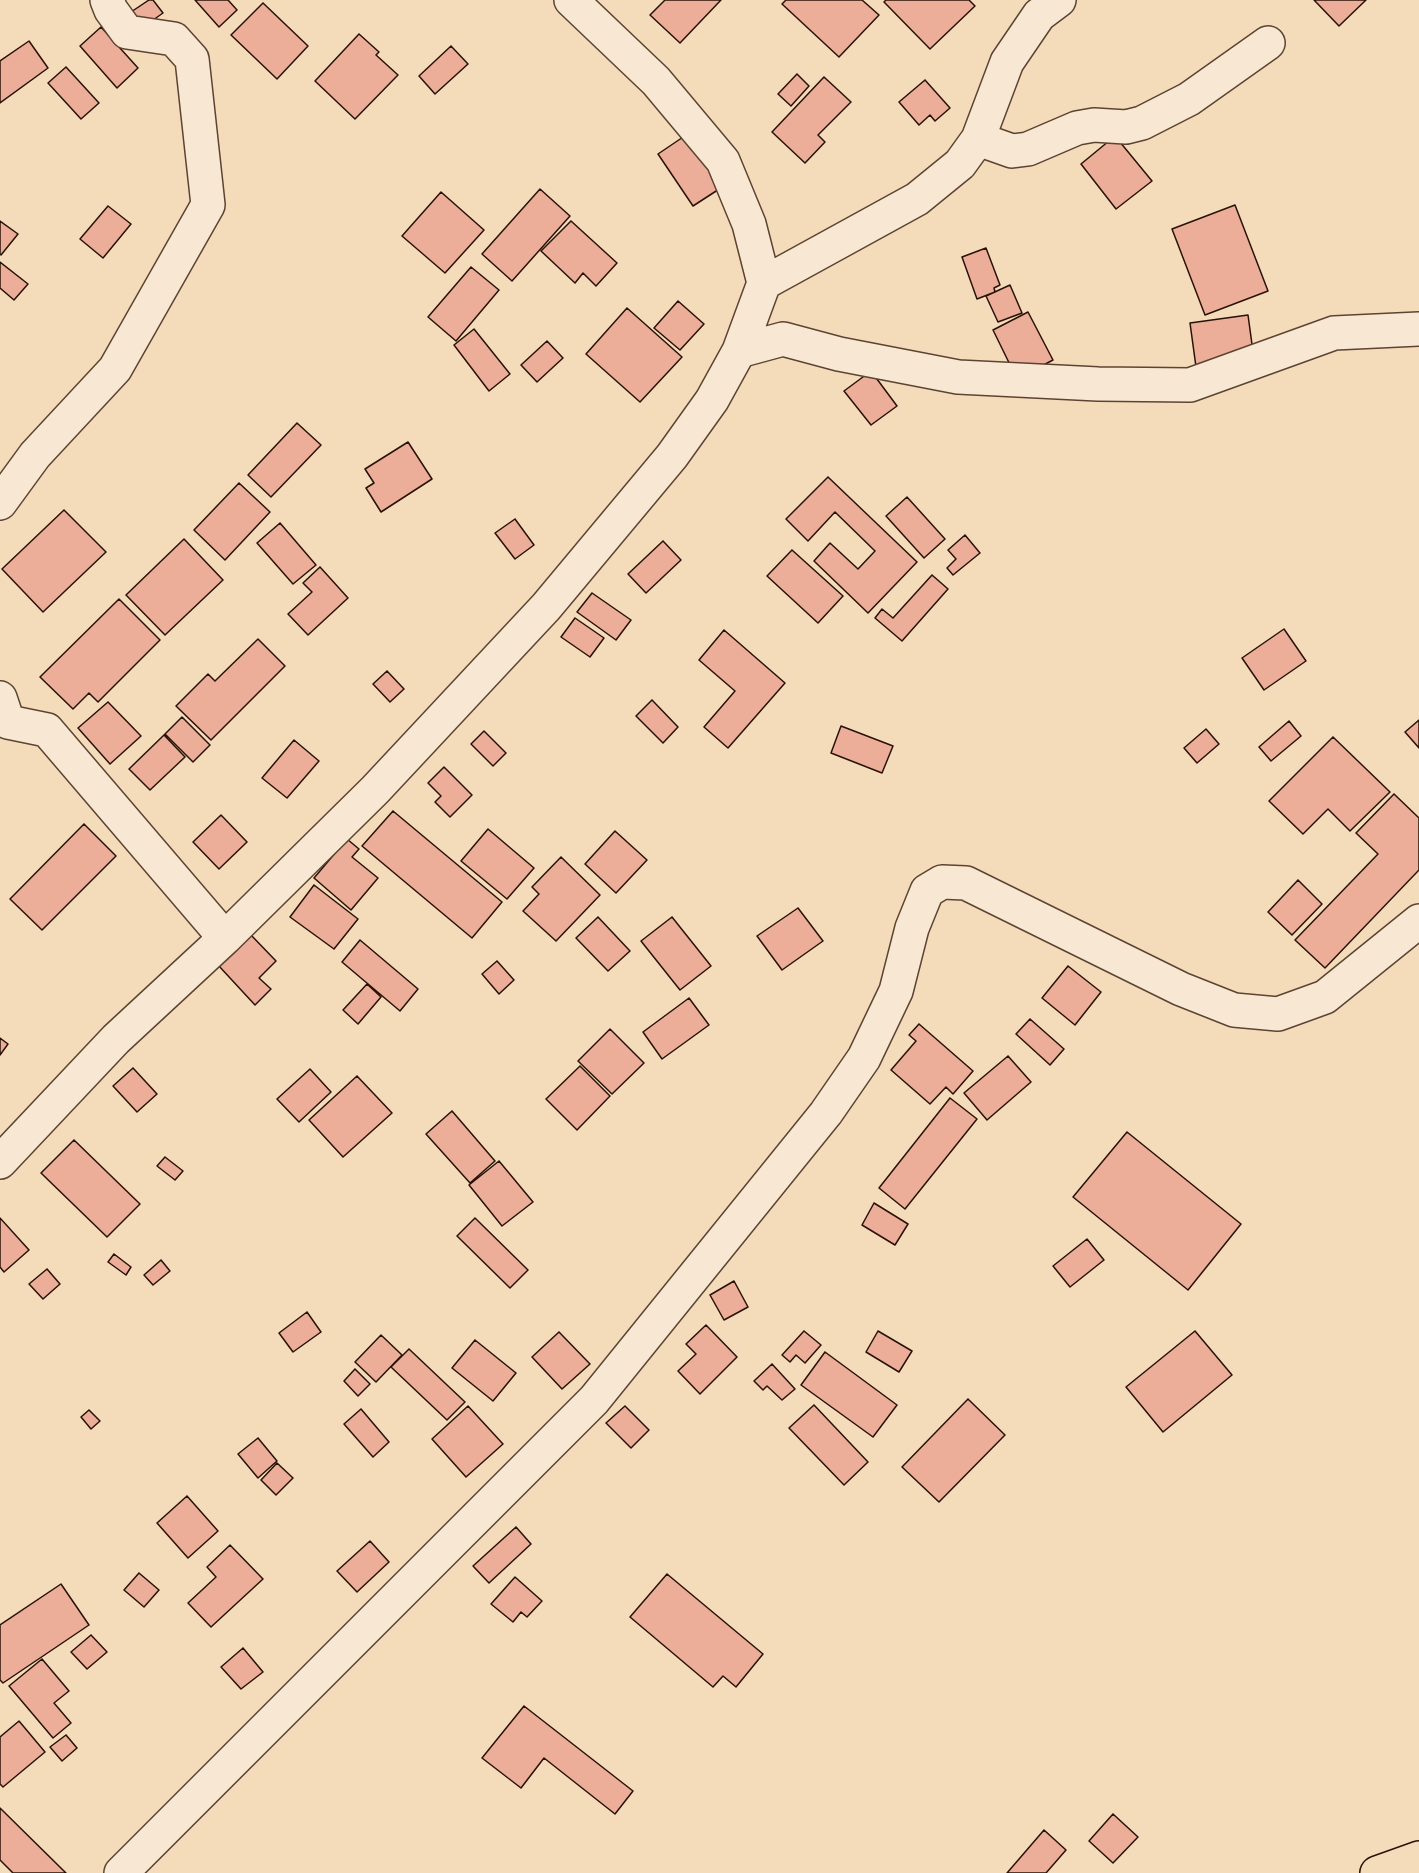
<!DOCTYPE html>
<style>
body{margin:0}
canvas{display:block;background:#f4dcbb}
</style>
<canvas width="1419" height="1873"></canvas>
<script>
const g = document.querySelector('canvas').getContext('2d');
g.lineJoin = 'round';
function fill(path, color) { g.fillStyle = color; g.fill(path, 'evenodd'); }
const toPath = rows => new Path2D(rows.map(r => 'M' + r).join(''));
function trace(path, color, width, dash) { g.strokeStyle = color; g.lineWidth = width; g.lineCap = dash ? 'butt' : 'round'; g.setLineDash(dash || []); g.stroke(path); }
const building = toPath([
 [149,0,153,0,163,13,139,30,128,14,149,0],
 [195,0,228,0,237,10,219,27,195,0],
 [665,0,721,0,680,43,650,15,665,0],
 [786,0,862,0,879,15,839,57,782,4,786,0],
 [886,0,969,0,975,6,930,49,884,2,886,0],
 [1314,0,1366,0,1339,26,1314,0],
 [263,3,308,46,277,79,231,35,263,3],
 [101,27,138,68,117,88,80,46,101,27],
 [359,34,379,52,376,55,398,75,355,119,315,81,359,34],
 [29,41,48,68,0,103,0,61,29,41],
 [451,46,468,64,435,94,419,76,451,46],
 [66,67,99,103,81,119,48,83,66,67],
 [797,74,809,86,791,106,778,94,797,74],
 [824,77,851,102,818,135,825,142,805,163,772,132,824,77],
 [925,80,950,108,935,121,930,115,919,125,899,102,925,80],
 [692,131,727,184,693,206,658,154,692,131],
 [1115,136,1152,181,1116,209,1081,164,1115,136],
 [540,189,570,216,512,281,482,254,540,189],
 [441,192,484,230,445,273,402,236,441,192],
 [1235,205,1268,291,1205,315,1172,229,1235,205],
 [108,206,131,224,103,258,80,239,108,206],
 [0,221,18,234,1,255,0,254,0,221],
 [571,221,617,263,596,286,583,273,575,283,541,251,571,221],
 [986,248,1000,285,994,288,995,292,977,299,962,257,986,248],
 [0,262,28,284,14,300,0,288,0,262],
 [471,267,499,290,456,341,428,317,471,267],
 [1010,285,1022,313,998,322,986,296,1010,285],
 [678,301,704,324,680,350,654,328,678,301],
 [627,308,682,357,640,402,586,354,627,308],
 [1028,312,1053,360,1017,379,993,330,1028,312],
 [1248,315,1254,359,1196,367,1190,323,1248,315],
 [474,329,510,374,489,391,454,345,474,329],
 [547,341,563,358,537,382,521,365,547,341],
 [871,371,897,406,871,425,844,391,871,371],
 [297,423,321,445,271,497,248,475,297,423],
 [408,442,432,479,381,512,366,488,374,483,365,469,408,442],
 [828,477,917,562,868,613,814,561,830,543,858,569,875,551,835,512,808,541,786,519,828,477],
 [239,483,270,512,225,560,194,530,239,483],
 [907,497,945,539,924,558,886,516,907,497],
 [64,510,106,552,43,612,2,569,64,510],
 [515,519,534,545,515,559,495,533,515,519],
 [280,523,316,565,293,584,257,543,280,523],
 [965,535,980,553,953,575,947,568,956,559,948,550,965,535],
 [184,539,223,580,165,635,126,595,184,539],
 [663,541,681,560,646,593,628,574,663,541],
 [792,550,843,596,818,623,767,576,792,550],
 [320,567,348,598,308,635,288,614,312,592,303,583,320,567],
 [932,575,948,589,902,641,875,618,882,609,893,618,932,575],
 [592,593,631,620,616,640,577,612,592,593],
 [119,599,160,640,98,702,89,693,73,709,40,677,119,599],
 [575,618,604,638,590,657,561,637,575,618],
 [1284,629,1306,661,1264,690,1242,658,1284,629],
 [724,630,785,683,728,748,704,727,735,691,699,660,724,630],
 [258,639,285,666,211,740,176,706,208,674,215,681,258,639],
 [387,671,404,689,390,702,373,684,387,671],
 [652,700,678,727,663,743,636,716,652,700],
 [108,702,141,736,110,764,78,728,108,702],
 [182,717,210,745,193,762,165,734,182,717],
 [1419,720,1419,748,1405,732,1419,720],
 [1289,721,1301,736,1271,761,1259,747,1289,721],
 [841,726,893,746,882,773,831,753,841,726],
 [1206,729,1219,744,1197,763,1184,748,1206,729],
 [484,731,506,753,493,766,471,744,484,731],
 [164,735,185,757,150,790,129,769,164,735],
 [1333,737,1390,792,1350,831,1328,809,1303,834,1269,801,1333,737],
 [294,740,319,761,287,798,262,778,294,740],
 [444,767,472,795,450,817,435,802,441,796,428,783,444,767],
 [1394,794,1419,818,1419,870,1325,968,1295,940,1378,854,1356,833,1394,794],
 [393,811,502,902,472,938,362,846,393,811],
 [221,815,247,842,219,869,193,842,221,815],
 [84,824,116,856,42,930,10,899,84,824],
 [488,829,534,868,507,899,461,861,488,829],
 [615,831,647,860,616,893,585,864,615,831],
 [347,839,359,849,352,857,378,878,351,910,314,878,347,839],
 [561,857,600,895,556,941,523,911,539,894,532,887,561,857],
 [1298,880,1322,904,1292,935,1268,912,1298,880],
 [314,885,358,919,334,949,290,917,314,885],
 [798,908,823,941,782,970,757,936,798,908],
 [598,917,630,951,608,971,576,938,598,917],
 [672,917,711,966,680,990,641,941,672,917],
 [250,934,276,961,259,978,271,989,255,1005,218,965,250,934],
 [360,940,418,989,400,1011,342,962,360,940],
 [497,961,514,980,499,994,482,974,497,961],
 [1068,966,1101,992,1075,1025,1042,998,1068,966],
 [367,984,381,997,358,1024,343,1010,367,984],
 [689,998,709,1025,662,1059,643,1032,689,998],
 [1030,1019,1064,1049,1050,1065,1016,1034,1030,1019],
 [919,1024,973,1071,953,1094,946,1087,930,1104,891,1070,916,1041,909,1035,919,1024],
 [610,1029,644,1063,612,1094,578,1061,610,1029],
 [0,1038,8,1044,0,1055,0,1038],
 [1008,1056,1031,1082,987,1120,964,1093,1008,1056],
 [580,1066,610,1096,577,1130,546,1099,580,1066],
 [133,1068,157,1094,137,1112,113,1086,133,1068],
 [310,1069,331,1092,299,1122,277,1099,310,1069],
 [357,1076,392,1113,343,1157,309,1120,357,1076],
 [950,1098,977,1119,905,1209,879,1188,950,1098],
 [452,1111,495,1161,470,1183,426,1134,452,1111],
 [1127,1132,1241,1224,1188,1290,1073,1197,1127,1132],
 [74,1140,140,1204,107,1237,41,1173,74,1140],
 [165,1157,183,1171,175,1180,157,1166,165,1157],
 [499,1161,533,1202,502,1226,469,1185,499,1161],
 [874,1203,908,1224,895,1245,862,1225,874,1203],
 [0,1218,29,1250,4,1272,0,1267,0,1218],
 [475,1218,528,1270,510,1288,457,1236,475,1218],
 [1087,1239,1104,1260,1070,1287,1053,1266,1087,1239],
 [114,1254,131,1267,126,1275,108,1262,114,1254],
 [161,1260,170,1271,153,1285,144,1275,161,1260],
 [47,1269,60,1284,43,1299,29,1284,47,1269],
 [734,1281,748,1307,724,1320,710,1295,734,1281],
 [307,1312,321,1332,293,1352,279,1333,307,1312],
 [706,1325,737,1357,700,1394,678,1371,696,1354,686,1344,706,1325],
 [804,1331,821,1345,805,1363,796,1355,790,1362,782,1355,804,1331],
 [878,1331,912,1351,899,1372,866,1352,878,1331],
 [1195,1331,1232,1375,1163,1432,1126,1387,1195,1331],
 [559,1332,590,1364,562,1389,532,1357,559,1332],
 [381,1335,402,1355,376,1382,355,1362,381,1335],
 [475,1340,516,1373,493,1401,452,1368,475,1340],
 [409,1349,465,1402,447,1420,391,1367,409,1349],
 [825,1352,897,1405,873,1437,801,1385,825,1352],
 [772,1364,795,1389,782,1400,767,1386,763,1390,754,1381,772,1364],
 [355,1369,370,1384,358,1396,344,1381,355,1369],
 [968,1399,1005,1435,939,1502,902,1467,968,1399],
 [814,1405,868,1462,844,1485,789,1428,814,1405],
 [468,1406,503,1444,466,1477,432,1439,468,1406],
 [625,1406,649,1430,631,1448,606,1423,625,1406],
 [361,1409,389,1442,373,1457,344,1424,361,1409],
 [89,1410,100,1421,91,1429,81,1417,89,1410],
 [258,1438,277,1461,258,1478,238,1454,258,1438],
 [277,1463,293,1478,276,1495,261,1480,277,1463],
 [187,1496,218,1531,188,1558,157,1523,187,1496],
 [516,1527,531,1544,489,1583,473,1566,516,1527],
 [370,1541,389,1562,357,1592,337,1571,370,1541],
 [230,1545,263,1579,211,1627,188,1603,216,1577,207,1567,230,1545],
 [139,1573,159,1590,144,1607,124,1590,139,1573],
 [667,1574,763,1654,736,1687,723,1676,713,1687,630,1617,667,1574],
 [515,1577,542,1601,527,1617,521,1612,513,1622,491,1604,515,1577],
 [61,1584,89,1625,3,1683,0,1680,0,1625,61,1584],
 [91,1635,107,1652,87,1669,71,1652,91,1635],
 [243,1648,263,1672,241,1689,221,1667,243,1648],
 [42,1659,69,1691,54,1703,71,1723,53,1738,9,1686,42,1659],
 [524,1706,633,1791,615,1814,544,1758,521,1788,482,1758,524,1706],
 [19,1721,45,1752,3,1787,0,1784,0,1737,19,1721],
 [66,1735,77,1748,62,1761,50,1747,66,1735],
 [0,1808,66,1873,13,1873,0,1860,0,1808],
 [1113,1814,1138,1837,1113,1863,1089,1841,1113,1814],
 [1044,1830,1066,1850,1046,1873,1007,1873,1044,1830]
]);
fill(building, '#ecad99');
trace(building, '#291206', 1.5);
const minor = toPath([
 [978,139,1012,151,1028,149,1077,128,1094,125,1126,127,1142,123,1189,99,1268,43],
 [764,283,917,199,960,164,978,139,1007,62,1039,15,1059,0],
 [739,351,783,339,839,354,958,377,1098,384,1190,385,1334,333,1419,329],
 [0,503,35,455,115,369,208,205,192,59,174,39,127,32,111,10,107,0],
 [0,698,8,722,47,730,225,938],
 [0,1162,116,1039,225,938,375,790,546,607,672,456,712,400,739,351,764,283,749,224,723,161,656,81,571,0],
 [121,1873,594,1400,826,1113,864,1058,896,991,912,928,927,891,942,882,966,883,1181,989,1234,1010,1278,1014,1325,997,1419,921]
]);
const primary = toPath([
 [1377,1873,1419,1858]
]);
trace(minor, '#5c4433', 36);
trace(primary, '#291206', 36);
trace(minor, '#f8e8d3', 33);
trace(primary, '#f4dcbb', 33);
</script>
